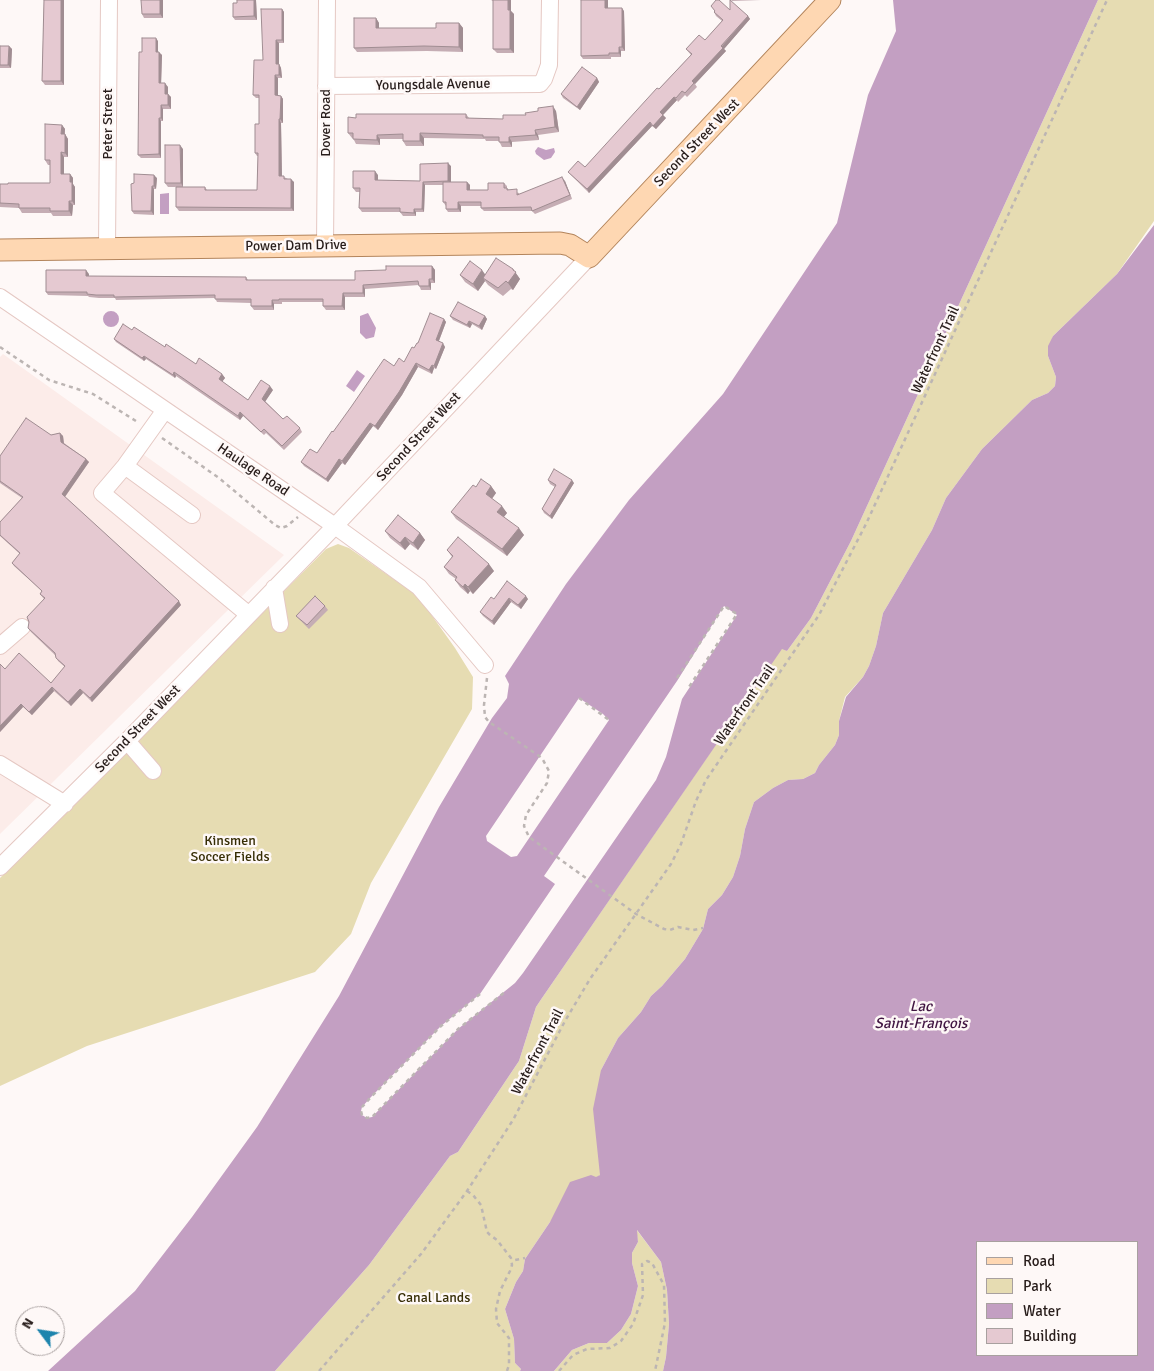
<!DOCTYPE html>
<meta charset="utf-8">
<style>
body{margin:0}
#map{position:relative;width:1154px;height:1371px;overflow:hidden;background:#fef8f7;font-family:Signika,sans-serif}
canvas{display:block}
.legend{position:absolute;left:976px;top:1241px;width:162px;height:115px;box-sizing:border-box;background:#fef8f7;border:1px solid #a8a09f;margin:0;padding:6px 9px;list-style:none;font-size:15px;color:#281d1b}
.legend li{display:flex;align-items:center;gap:10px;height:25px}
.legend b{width:25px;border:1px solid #a8a09f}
.north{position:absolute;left:15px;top:1306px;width:50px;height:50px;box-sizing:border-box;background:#fef8f7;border:1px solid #a8a09f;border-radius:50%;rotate:301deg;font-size:14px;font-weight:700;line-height:20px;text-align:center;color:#281d1b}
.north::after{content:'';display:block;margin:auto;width:18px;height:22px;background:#1d84ad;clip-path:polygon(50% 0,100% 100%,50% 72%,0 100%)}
</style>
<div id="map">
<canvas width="1154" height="1371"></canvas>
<ul class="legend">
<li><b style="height:6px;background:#fed7b2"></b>Road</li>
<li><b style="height:14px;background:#e6dcb2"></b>Park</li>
<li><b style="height:14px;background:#c39fc2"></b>Water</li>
<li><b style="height:14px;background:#e5c9d1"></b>Building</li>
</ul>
<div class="north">N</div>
</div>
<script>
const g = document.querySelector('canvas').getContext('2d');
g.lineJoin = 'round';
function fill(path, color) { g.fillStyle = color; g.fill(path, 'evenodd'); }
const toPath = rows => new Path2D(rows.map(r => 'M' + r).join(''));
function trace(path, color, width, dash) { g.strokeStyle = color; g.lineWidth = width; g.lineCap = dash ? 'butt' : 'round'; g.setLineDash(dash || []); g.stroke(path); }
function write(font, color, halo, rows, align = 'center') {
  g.font = font + ' Signika,sans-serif'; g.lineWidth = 5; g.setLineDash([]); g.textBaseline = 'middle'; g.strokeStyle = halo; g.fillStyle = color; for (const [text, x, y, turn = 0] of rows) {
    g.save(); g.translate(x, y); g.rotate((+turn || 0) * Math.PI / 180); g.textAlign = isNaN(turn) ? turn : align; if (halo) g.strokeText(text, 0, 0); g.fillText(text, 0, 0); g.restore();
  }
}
fill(toPath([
 [3,354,284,555,0,834,0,357]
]), '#fcece9');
fill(toPath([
 [1098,0,1154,0,1154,221,1117,274,1053,336,1048,356,1056,377,1055,386,1048,393,1032,400,982,449,946,498,932,530,883,613,876,646,869,666,863,677,845,697,839,721,839,735,835,745,819,765,815,773,803,779,788,780,773,788,754,802,745,829,740,856,733,877,722,895,708,909,703,929,685,959,662,986,651,996,641,1012,618,1038,601,1070,600,1175,550,1222,525,1259,523,1271,516,1282,505,1309,514,1339,515,1363,521,1369,520,1371,275,1371,369,1265,450,1156,458,1152,519,1061,536,1007,542,998,782,648,787,651,811,618,851,541],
 [338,544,349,548,418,596,455,648,473,677,472,709,371,883,351,934,315,972,87,1046,0,1086,0,878,326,549],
 [636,1229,661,1262,667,1290,669,1324,666,1357,663,1371,554,1371,572,1350,589,1343,607,1343,621,1330,631,1314,638,1286,632,1263,632,1253,638,1242]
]), '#e6dcb2');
fill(toPath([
 [893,0,1098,0,851,541,811,618,787,651,782,649,542,998,536,1007,519,1061,458,1152,450,1156,369,1265,275,1371,48,1371,135,1291,192,1217,257,1127,339,996,439,807,492,718,507,698,509,684,505,676,566,584,629,500,723,394,837,223,868,95,896,31],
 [724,606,737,615,682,699,666,757,656,780,523,973,515,983,458,1029,372,1117,367,1118,362,1115,361,1111,362,1107,371,1097,441,1026,480,994,555,884,544,876,677,681],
 [579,698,603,714,609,720,517,856,511,857,487,841,486,836],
 [538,147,546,150,554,148,555,152,551,158,544,160,536,154,535,151],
 [169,193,169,214,160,214,160,194],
 [1154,225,1154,1371,663,1371,666,1357,669,1324,667,1290,661,1262,637,1230,638,1242,632,1253,632,1263,638,1286,631,1314,621,1330,607,1343,589,1343,572,1350,554,1371,520,1371,521,1369,515,1363,514,1339,505,1309,516,1282,523,1271,525,1259,550,1222,570,1182,591,1175,596,1177,600,1175,593,1109,601,1070,618,1038,641,1012,651,996,662,986,685,959,703,929,708,909,722,895,733,877,740,856,745,829,754,802,773,788,788,780,803,779,815,773,819,765,835,745,839,735,839,721,846,697,863,677,869,666,876,646,883,613,932,530,946,498,982,449,1032,400,1048,393,1055,386,1056,377,1048,356,1048,346,1053,336,1117,274],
 [978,1242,1138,1242,1138,1355,978,1355],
 '103 319a8 8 0 1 1 16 0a8 8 0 1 1-16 0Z',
 [368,313,376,328,374,337,366,339,360,333,360,316],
 [357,370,365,376,354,392,346,386]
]), '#c39fc2');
const minor = toPath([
 [326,86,540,84,544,79,549,65,550,0],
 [325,246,327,0],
 [107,248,109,0],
 [0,297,335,526,419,587,485,665],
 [165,410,125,466,102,493,249,615],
 [125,466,192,515],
 [274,588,280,624],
 [0,646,22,627],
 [127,741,153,771],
 [0,764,65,804],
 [0,867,127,741,335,526,589,257]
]);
const major = toPath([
 [0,250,560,243,570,245,589,257,830,0]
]);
trace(minor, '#e5c8c3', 18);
trace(major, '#b3845b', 23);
trace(toPath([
 [0,347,49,380,93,394,139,423],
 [162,438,219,478,275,525,281,528,287,526,298,517],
 [487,678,484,705,485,717,489,722,542,758,549,771,547,783,526,815,524,826,529,837,636,914,664,929,670,930,678,927,693,930,703,928],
 [677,678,724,606,737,614,689,687],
 [579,698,609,720],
 [480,994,441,1026,371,1097,362,1107,361,1111,362,1115,367,1118,372,1117,458,1029,505,992],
 [467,1191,473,1195,481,1205,487,1232,490,1235,497,1240,511,1258,515,1260,525,1258],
 [319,1371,421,1254,467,1191,513,1120,565,1021,590,979,671,864,681,844,696,801,706,780,819,615,866,524,1107,0],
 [507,1371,509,1365,509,1338,497,1323,496,1309,500,1291,510,1271,512,1265,511,1258],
 [559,1371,573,1355,587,1349,610,1348,621,1341,633,1324,643,1295,642,1264,647,1261,652,1263,664,1285,665,1323,655,1371]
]), '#bcb5b3', 2.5, [4, 4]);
trace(minor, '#fff', 16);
trace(major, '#fed7b2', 21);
fill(toPath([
 [43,0,64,0,64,85,45,85,42,81,44,0],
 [163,0,163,18,144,18,142,14],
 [237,0,256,0,257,20,235,20,233,17,237,3],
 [491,0,511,0,511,11,514,14,514,53,497,53,493,49,493,1],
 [731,0,761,0,732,1],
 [711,6,730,10,748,16,750,19,724,49,726,51,695,84,697,87,687,97,685,95,678,102,677,100,663,115,666,118,656,129,652,126,589,193,568,172,585,167,691,55,686,49,705,40,722,21,716,16,714,12,715,11],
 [608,8,624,11,625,51,621,51,621,57,611,57,611,59,583,59,581,56],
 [282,9,284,12,284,43,279,43,279,64,281,68,282,78,278,78,278,95,281,96,283,99,283,123,281,123,282,176,294,182,294,211,179,211,176,207,176,187,168,187,165,183,183,149,183,187,205,187,207,190,257,190,258,156,257,156,255,153,259,124,259,98,256,98,253,95,263,60],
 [376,18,379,23,379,28,436,28,459,23,463,28,463,52,427,51,357,52,354,48],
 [158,41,158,52,162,55,161,83,168,87,168,94,171,97,171,109,163,109,163,121,161,121,161,158,141,158,138,155,142,52],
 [0,46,9,46,12,49,11,68,0,68],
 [597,78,599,82,580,110,563,98,561,94],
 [556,111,559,132,538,135,539,140,512,142,512,147,502,147,499,141,486,141,485,139,424,138,424,146,406,146,403,141,403,139,380,139,380,145,356,144,353,138,352,138,348,133,466,114,469,118,503,119,526,115],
 [62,125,65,129,65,134,68,139,68,157,64,157,64,174,70,174,73,178,73,184,75,187,75,205,73,205,72,216,53,216,51,213,22,213,19,208,0,207,0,188,50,183,50,165,48,165,45,160],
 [451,166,451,182,467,182,470,185,470,190,488,190,504,183,507,186,507,188,509,190,519,193,519,194,565,181,572,199,535,214,532,211,484,211,481,208,481,206,461,206,461,212,448,212,446,209,446,206,443,202,443,185,425,185,424,212,416,212,416,216,403,216,400,212,362,212,359,208,360,192,356,192,353,188,378,175,378,180,420,181],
 [157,178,156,189,154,189,154,215,134,214,132,211],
 [432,266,435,270,435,283,431,283,431,290,421,290,419,285,365,289,365,297,345,297,345,310,326,310,323,306,323,302,282,302,282,304,274,304,274,310,254,310,251,306,251,303,217,302,215,298,116,300,115,298,99,298,89,297,88,296,48,295,46,292,89,274,89,276,246,277,248,280,355,280,386,270],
 [513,269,520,279,513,290,511,289,503,296,488,285,485,281,478,291,465,282,460,275,485,274],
 [450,316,485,316,487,319,482,330,472,324,470,328,453,320],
 [444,319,446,322,439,341,445,347,436,369,434,368,432,374,418,367,402,395,378,430,373,426,345,465,342,463,328,482,304,466,301,462,317,453,333,432,394,366,404,362,418,343],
 [132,330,196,364,222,374,225,378,222,382,248,400,273,390,265,401,283,419,300,428,302,432,284,450,266,433,264,435,243,416,240,420,176,376,175,378,146,359,144,361,116,342,114,339],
 [60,433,63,436,64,443,86,459,89,462,65,497,181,605,92,702,83,693,71,706,54,691,32,715,23,707,0,732,5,669,51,683,65,667,58,661,55,655,31,632,28,628,44,599,40,594,42,591,14,566,12,563,20,554,0,536,0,522,22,498,0,483,0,456,51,435],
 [548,480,574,483,552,519,544,513,542,509,555,487,550,484],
 [491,486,496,493,492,499,507,513,504,517,524,535,507,556,456,519,451,512,476,487],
 [385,531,420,533,425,540,418,550,410,544,405,550,390,538],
 [447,550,494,571,473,594,470,591,468,594,460,587,455,580,456,579,449,574,444,567,452,557],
 [494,599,528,599,521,609,511,602,494,625,483,616,480,612],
 [325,606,328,610,309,629,296,616]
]), '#c5adb4');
fill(toPath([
 [61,0,64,0,64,85,61,81],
 [160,0,163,0,163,18,160,14],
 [254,0,256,0,257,20,254,16],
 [508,0,511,0,511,11,514,14,514,53,510,49],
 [605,0,608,0,608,12,605,8],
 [622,8,624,11,625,51,622,47],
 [282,9,284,12,284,43,282,40],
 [748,16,750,19,724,49,726,51,695,84,692,81],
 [376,18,379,23,379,33,376,28],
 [459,23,463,28,463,52,459,47],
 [156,38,158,41,158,56,156,52],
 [276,40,279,43,279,68,276,64],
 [9,46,12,49,11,68,8,65],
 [619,47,621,51,621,57,619,53],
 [159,52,162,55,161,87,159,83],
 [279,64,281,68,282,78,279,75],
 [275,75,278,78,278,99,275,95],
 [597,78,599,82,580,110,577,107],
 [165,83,168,87,168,97,165,94],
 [168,94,171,97,171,109,168,105],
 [281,96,283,99,283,123,280,119],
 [674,97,677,100,663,115,666,118,656,129,653,126,660,112],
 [161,105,163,109,163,121,161,118],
 [553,106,556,111,559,132,555,127],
 [159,118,161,121,161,158,159,154],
 [279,119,281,123,282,180,279,176],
 [650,122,652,126,589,193,587,189],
 [62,125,65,129,64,139,61,134],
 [535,130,538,135,539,140,536,135],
 [420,133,424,138,424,146,420,141],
 [65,134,68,139,68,157,65,153],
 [377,135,380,139,380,145,377,140],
 [509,137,512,142,512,147,509,142],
 [180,145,183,149,183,187,181,183],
 [61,152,64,157,64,179,61,174],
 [448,163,451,166,451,185,448,181],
 [375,171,378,175,378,183,375,180],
 [70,174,73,178,73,184,75,187,75,205,72,201,70,182],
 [154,175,157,178,156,189,154,186],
 [562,177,565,181,572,199,570,195],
 [291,179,294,182,294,211,291,208],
 [423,182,425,185,424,212,422,209],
 [467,182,470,185,470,193,467,190],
 [152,186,154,189,154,215,151,211],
 [69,201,73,205,72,216,69,211],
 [458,202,461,206,461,212,458,209],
 [414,209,416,212,416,216,414,213],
 [432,266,435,270,435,283,432,279],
 [513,269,520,279,513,290,508,283],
 [86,270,89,274,88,280,86,276],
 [482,270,487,277,483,278,485,281,478,291,473,284],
 [429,279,431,283,431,290,429,286],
 [363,285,365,289,365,297,363,293],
 [343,293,345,297,345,310,342,306],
 [272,300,274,304,274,310,272,306],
 [485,316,487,319,482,330,479,326],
 [444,319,446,322,438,343,436,340],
 [469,321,472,324,470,328,467,325],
 [443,343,445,347,436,369,434,366],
 [144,356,146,359,144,361,142,358],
 [416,363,418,367,402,395,378,430,375,426],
 [432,365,434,368,432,374,429,370],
 [174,372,176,376,175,378,173,375],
 [222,374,225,378,221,383,219,379],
 [270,386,273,390,265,402,262,399],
 [240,412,243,416,240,420,238,416],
 [370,423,373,426,345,465,342,461],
 [60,433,63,436,64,445,61,442],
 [86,459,89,462,64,498,62,494],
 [339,459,342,463,328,482,326,479],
 [572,480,574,483,552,519,550,516],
 [491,486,496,493,490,501,486,494],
 [502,506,507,513,502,519,497,512],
 [519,528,524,535,507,556,502,549],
 [420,533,425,540,418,550,413,543],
 [405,537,410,544,405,550,400,543],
 [489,564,494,571,473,594,468,587],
 [465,584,470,591,468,594,463,587],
 [526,596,528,599,521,609,518,605],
 [509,598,511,602,494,625,492,621],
 [179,601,181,605,92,702,90,698],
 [52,687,54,691,32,715,29,712],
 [80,689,83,693,71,706,68,702],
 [21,704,23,707,0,732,0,726]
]), '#a08d92');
const building = toPath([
 [44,0,61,0,61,81,42,81,44,0],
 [141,0,160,0,160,14,142,14,141,0],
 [237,0,254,0,254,16,233,17,233,3,237,3,237,0],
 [493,0,508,0,508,10,510,10,510,49,493,49,493,0],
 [581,0,605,0,605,8,622,8,622,47,619,47,619,53,609,53,609,55,581,56,581,0],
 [716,0,719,0,730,10,730,0,748,16,721,46,723,48,692,81,694,83,685,93,682,91,676,98,674,97,660,112,663,115,653,126,650,122,587,189,568,172,578,161,585,167,657,88,659,89,692,54,686,49,699,35,705,40,723,20,714,12,715,11,711,6,716,0],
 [261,9,282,9,282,40,276,40,276,64,279,64,279,75,275,75,275,95,281,96,280,119,279,119,279,176,284,176,284,179,291,179,291,208,176,207,176,187,205,187,205,190,257,190,258,153,255,153,255,124,259,124,259,95,253,95,254,60,263,60,261,9],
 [354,18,376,18,376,28,436,28,436,23,459,23,459,47,424,46,354,48,354,18],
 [142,38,156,38,156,52,159,52,159,83,165,83,165,94,168,94,168,105,161,105,161,118,159,118,159,154,138,155,139,52,142,52,142,38],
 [0,46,9,46,8,65,0,65,0,46],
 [582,67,597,78,577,107,561,94,582,67],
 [553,106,555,127,535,130,536,135,509,137,509,142,499,142,499,137,483,137,483,135,420,133,420,141,403,141,403,134,377,135,377,140,353,139,353,133,348,133,348,117,356,118,356,114,466,114,466,118,503,119,503,115,526,115,525,113,538,111,538,108,553,106],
 [45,124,62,125,61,134,65,134,65,153,61,152,61,174,70,174,70,182,72,182,72,201,69,201,69,211,50,211,50,208,19,208,19,204,0,203,0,184,8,184,8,183,50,183,50,160,45,160,45,124],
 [165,145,180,145,181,183,165,183,165,145],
 [448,163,448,181,423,182,422,209,414,209,414,213,400,212,400,208,359,208,360,188,353,188,353,171,375,171,375,180,420,181,420,164,448,163],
 [134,174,154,175,154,186,152,186,151,211,132,211,131,184,134,183,134,174],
 [562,177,570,195,532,211,531,207,481,208,481,202,458,202,458,209,446,209,446,202,443,202,443,182,467,182,467,190,488,190,488,183,504,183,504,188,507,188,507,190,517,189,517,195,562,177],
 [496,258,513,269,513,270,516,272,508,283,506,281,498,288,483,278,496,258],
 [470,261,482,270,473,284,460,275,470,261],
 [386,266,432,266,432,279,429,279,429,286,419,286,418,281,363,285,363,293,343,293,342,306,323,306,323,299,279,299,279,300,272,300,272,306,251,306,251,299,215,299,215,295,114,297,114,295,96,295,87,294,87,292,46,292,46,270,86,270,86,276,246,277,246,280,355,280,355,271,386,270,386,266],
 [458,302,485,316,479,326,469,321,467,325,450,316,458,302],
 [430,313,444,319,436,340,443,343,434,366,432,365,429,370,416,363,399,392,375,426,370,423,342,461,339,459,326,479,301,462,310,449,317,453,332,431,333,432,351,407,384,359,394,366,399,358,404,362,412,347,414,348,417,343,418,343,430,313],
 [123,324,132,330,134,327,165,347,166,344,196,364,199,358,222,374,219,379,248,400,261,380,270,386,262,399,283,419,287,416,300,428,282,446,264,429,261,432,240,412,238,416,174,372,173,375,144,356,142,358,114,339,123,324],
 [26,418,51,435,60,433,61,442,86,459,62,494,179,601,90,698,80,689,68,702,52,687,29,712,21,704,0,726,0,664,5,669,19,653,51,683,65,666,56,658,55,653,28,628,29,622,27,617,45,598,40,594,42,591,12,563,20,553,0,535,0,522,23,497,0,481,0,456,26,418],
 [554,469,572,480,550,516,542,509,556,485,548,480,554,469],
 [481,479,491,486,486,494,502,506,497,512,519,528,502,549,451,512,473,485,476,487,481,479],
 [398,515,420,533,413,543,405,537,400,543,385,531,398,515],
 [458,537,489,564,468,587,465,584,463,587,455,580,457,577,444,567,453,556,447,550,458,537],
 [507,581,526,596,518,605,509,598,492,621,480,612,491,597,494,599,507,581],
 [315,596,325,606,307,625,296,616,315,596]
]);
fill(building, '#e5c9d1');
trace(building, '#a08d92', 1);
write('14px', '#281d1b', '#fef8f7', [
 ["Youngsdale Avenue",433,85,-1],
 ["Dover Road",326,123,-90],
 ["Peter Street",108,124,-90],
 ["Second Street West",697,143,-46],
 ["Power Dam Drive",296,246,-1],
 ["Waterfront Trail",936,350,-65],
 ["Second Street West",419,437,-47],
 ["Haulage Road",253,470,34],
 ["Waterfront Trail",745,705,-55],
 ["Second Street West",138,729,-46],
 ["Waterfront Trail",538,1052,-62]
]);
write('14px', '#362d05', '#fef8f7', [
 ["Kinsmen",230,841],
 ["Soccer Fields",230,857],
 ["Canal Lands",434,1298]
]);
write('italic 15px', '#411542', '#fef8f7', [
 ["Lac",921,1007],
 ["Saint-François",921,1024]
]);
</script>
